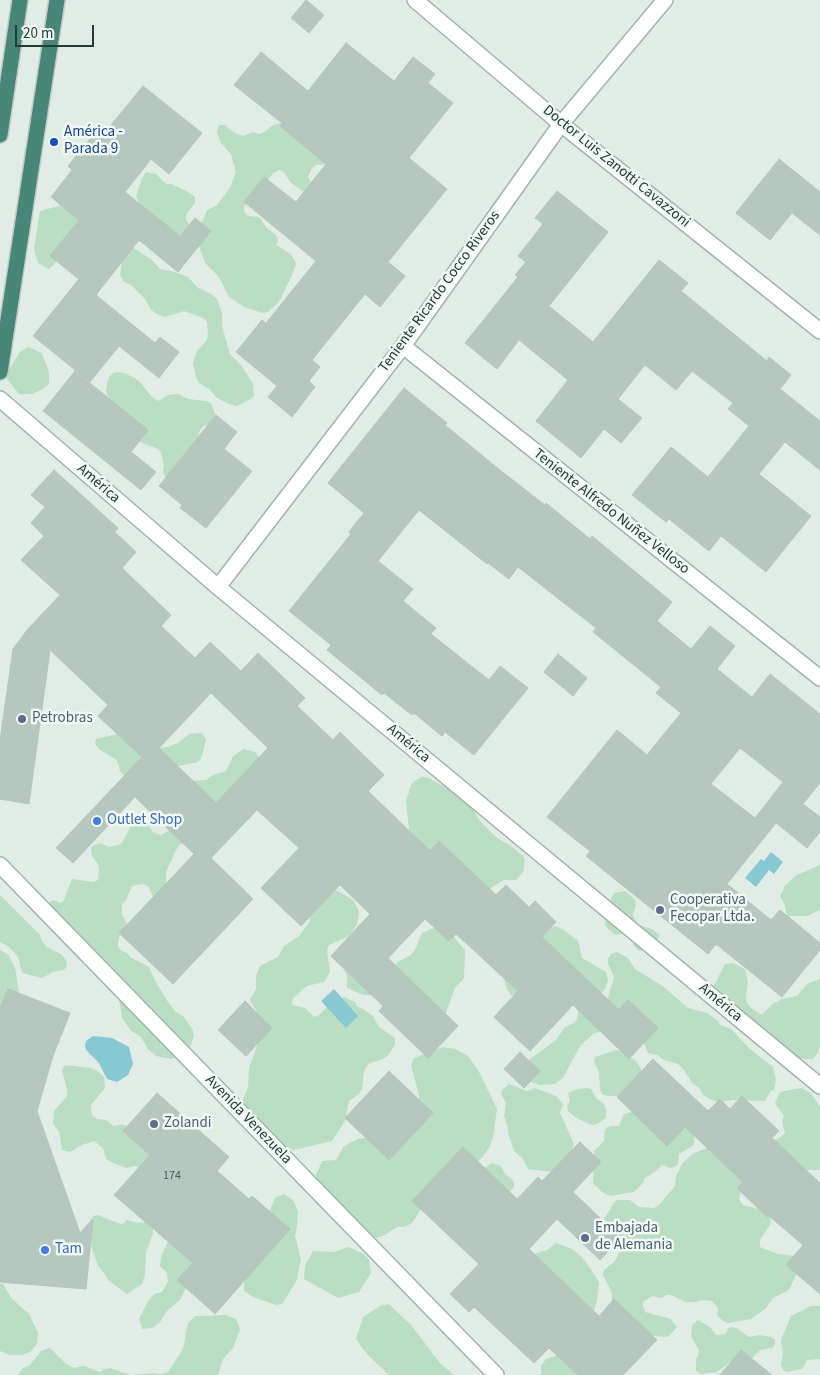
<!DOCTYPE html>
<meta charset="utf-8">
<style>
body{margin:0}
#map{position:relative;width:820px;height:1375px;overflow:hidden;background:#e1ece7;font-family:"Source Sans 3",sans-serif}
canvas{display:block}
.scale{position:absolute;left:15px;top:25px;width:79px;height:22px;box-sizing:border-box;border:2px solid #213d36;border-top:0;padding-left:6px;font-size:15px;line-height:18px;white-space:nowrap;color:#213d36;-webkit-text-stroke:4px #f2f9f5;paint-order:stroke}
</style>
<div id="map">
<canvas width="820" height="1375"></canvas>
<div class="scale">20 m</div>
</div>
<script>
const g = document.querySelector('canvas').getContext('2d');
g.lineJoin = 'round';
function fill(path, color) { g.fillStyle = color; g.fill(path, 'evenodd'); }
const toPath = rows => new Path2D(rows.map(r => 'M' + r).join(''));
function trace(path, color, width, dash) { g.strokeStyle = color; g.lineWidth = width; g.lineCap = dash ? 'butt' : 'round'; g.setLineDash(dash || []); g.stroke(path); }
function write(font, color, halo, rows, align = 'center') {
  g.font = font + ' "Source Sans 3",sans-serif'; g.lineWidth = 5; g.setLineDash([]); g.textBaseline = 'middle'; g.strokeStyle = halo; g.fillStyle = color; for (const [text, x, y, turn = 0] of rows) {
    g.save(); g.translate(x, y); g.rotate((+turn || 0) * Math.PI / 180); g.textAlign = isNaN(turn) ? turn : align; if (halo) g.strokeText(text, 0, 0); g.fillText(text, 0, 0); g.restore();
  }
}
fill(toPath([
 [289,122,328,164,316,165,312,168,308,177,311,183,316,185,307,194,290,182,284,172,279,170,273,173,263,187,244,206,244,212,248,216,259,217,267,228,276,235,278,239,276,245,291,254,296,264,292,275,279,302,268,312,263,313,244,307,229,297,219,277,206,264,200,250,198,239,200,228,207,210,217,205,224,196,230,187,236,172,231,154,220,142,217,131,219,125,225,125,233,132,243,136,253,132,259,134,264,132,273,125],
 [146,172,156,174,166,184,172,184,190,193,195,197,195,203,187,213,186,219,189,225,184,233,177,236,139,208,139,202,136,197,142,178],
 [62,205,75,214,81,225,63,255,49,269,38,263,34,249,40,211],
 [130,246,152,260,160,269,174,272,188,277,198,288,211,294,217,299,222,313,222,326,230,354,240,364,253,383,254,396,248,401,236,406,229,404,217,398,209,389,199,383,196,377,193,363,197,351,207,340,208,334,207,322,203,318,184,311,165,317,157,314,151,310,145,299,130,284,124,282,120,275,122,261],
 [28,347,42,353,49,373,49,384,41,390,32,394,19,394,6,378,9,369,20,352],
 [118,372,124,373,135,378,140,382,152,397,158,401,168,395,178,394,188,399,206,401,211,403,215,414,213,419,208,425,203,426,199,432,198,443,180,481,165,477,163,472,164,465,161,453,158,449,132,439,110,401,106,391,107,384,109,377,113,373],
 [197,733,202,733,206,740,201,759,198,762,178,766,176,770,129,781,120,771,117,760,100,750,95,743,96,739,118,734,154,749,168,747,178,743,189,734],
 [244,749,255,752,260,759,221,814,192,781,206,780,213,775,226,771,233,756],
 [421,777,429,778,450,790,460,790,472,803,471,807,480,821,497,838,511,846,523,856,525,859,523,872,516,880,504,880,486,891,407,838,409,829,406,801,412,783],
 [143,819,153,832,161,835,172,829,189,839,178,846,166,872,166,884,155,900,148,886,142,884,132,886,126,900,122,904,122,914,127,923,121,932,118,942,118,947,122,951,127,953,130,957,149,967,156,982,168,1002,176,1012,184,1017,193,1030,194,1036,189,1051,171,1059,156,1056,148,1049,140,1036,131,1031,122,1018,118,991,46,904,53,900,60,903,63,902,72,879,94,882,98,880,99,869,98,864,92,856,91,849,92,846,100,843,109,847,121,844,129,830,132,821],
 [820,865,820,910,807,916,787,916,785,906,780,896,785,886,795,876],
 [331,890,340,892,353,900,359,911,357,924,351,934,347,937,329,945,327,950,330,972,324,982,307,986,293,998,292,1005,305,1008,314,1017,319,1015,332,1002,344,997,355,1002,357,1007,363,1009,373,1016,379,1027,395,1038,395,1045,388,1055,383,1059,368,1064,364,1071,362,1089,359,1094,349,1101,345,1121,332,1141,294,1150,281,1145,274,1135,268,1133,243,1106,243,1100,248,1087,249,1068,258,1043,259,1016,250,1000,256,989,256,976,260,966,278,957,284,946,299,936,310,921,309,915],
 [625,891,635,900,636,905,633,915,638,925,652,929,660,935,655,944,642,951,638,950,634,946,629,933,615,935,605,926,605,922,608,919,610,901,614,893],
 [0,895,40,935,42,941,47,947,61,954,66,960,67,966,64,970,53,972,42,978,22,973,18,957,9,947,0,942],
 [555,926,564,930,578,941,582,958,606,972,608,980,605,989,599,995,602,1031,593,1034,580,1046,563,1078,555,1084,540,1085,528,1081,526,1062,556,1040,565,1027,574,1023,577,1019,580,1001,520,988,515,995,511,996,505,984,504,975,551,928],
 [445,927,465,950,464,978,455,988,446,1013,439,1015,375,995,363,995,347,988,347,976,342,965,393,966,399,961,410,956,415,950,422,933,434,928],
 [0,950,8,954,15,968,19,993,0,1009],
 [617,952,628,958,635,969,664,987,688,1008,707,1013,717,1020,720,1025,731,1029,750,1049,773,1067,776,1080,774,1090,771,1091,765,1101,734,1100,719,1102,710,1099,703,1095,699,1088,692,1083,684,1070,678,1064,664,1060,657,1055,648,1053,643,1041,607,1001,614,977,608,964,608,959,611,954],
 [733,963,745,969,748,982,746,997,747,1003,751,1008,762,1015,772,1004,782,999,797,996,807,984,820,979,820,1047,817,1054,813,1059,793,1059,709,995,725,964],
 [443,1047,455,1049,461,1052,468,1056,478,1070,497,1109,493,1137,490,1146,482,1158,426,1201,412,1223,405,1227,397,1227,383,1236,376,1238,370,1235,322,1188,316,1175,322,1161,336,1160,344,1146,358,1139,366,1138,373,1143,419,1103,419,1095,411,1065,414,1058],
 [616,1050,621,1051,629,1058,634,1059,638,1064,641,1069,641,1083,618,1096,608,1096,602,1094,600,1089,599,1072,594,1062,595,1057],
 [65,1065,91,1068,98,1071,104,1077,105,1088,91,1105,92,1115,97,1119,106,1120,114,1126,122,1124,133,1129,157,1153,143,1169,135,1166,127,1168,113,1163,106,1159,103,1148,94,1141,82,1145,70,1152,62,1150,59,1131,53,1124,54,1111,67,1096,67,1089,62,1070],
 [509,1084,527,1091,535,1088,556,1096,563,1104,560,1113,574,1144,570,1156,552,1172,528,1169,522,1158,514,1151,509,1136,507,1125,504,1116,506,1103,501,1094,502,1090],
 [586,1088,591,1089,596,1098,604,1104,606,1109,606,1118,597,1124,592,1125,576,1118,568,1111,567,1105,570,1101,568,1093,575,1090],
 [802,1088,811,1093,820,1107,820,1170,800,1170,772,1141,781,1137,785,1133,782,1122,784,1116,775,1103,779,1093,784,1091],
 [640,1107,683,1127,688,1128,694,1134,694,1145,679,1154,678,1164,674,1167,670,1168,662,1165,656,1171,645,1178,643,1183,634,1192,610,1196,602,1192,593,1183,594,1151,604,1141,604,1132,606,1128,611,1126,619,1126,624,1114,632,1112],
 [713,1145,746,1171,739,1200,743,1205,761,1210,771,1219,770,1225,760,1240,760,1247,778,1254,790,1255,795,1258,796,1275,790,1288,786,1292,774,1297,766,1308,751,1319,729,1323,723,1321,717,1315,718,1308,712,1301,701,1300,696,1302,686,1302,671,1295,666,1295,662,1298,652,1296,643,1302,643,1307,645,1312,671,1319,677,1327,669,1336,664,1337,647,1335,612,1304,612,1293,603,1275,604,1270,615,1261,622,1248,605,1225,604,1218,608,1213,614,1202,617,1200,630,1200,639,1207,654,1208,659,1205,675,1186,676,1176,682,1164,691,1155],
 [492,1163,501,1166,505,1174,512,1179,514,1183,514,1187,506,1196,481,1170],
 [284,1194,293,1200,298,1211,297,1226,295,1236,301,1259,297,1280,282,1304,276,1305,253,1297,244,1291,244,1281,271,1221,270,1210,275,1198],
 [98,1215,117,1223,123,1224,127,1220,138,1223,148,1222,153,1225,153,1234,146,1252,145,1274,142,1284,127,1294,108,1280,105,1274,98,1266,93,1251,89,1240,89,1224,93,1216],
 [173,1230,210,1239,180,1300,166,1312,160,1322,152,1328,142,1329,139,1319,148,1301,154,1294,162,1292,168,1282,167,1273,160,1266,161,1257],
 [556,1243,572,1249,582,1257,596,1277,599,1283,597,1301,593,1312,534,1254,547,1250],
 [348,1247,364,1254,369,1260,371,1273,359,1292,338,1298,304,1279,305,1266,313,1251,334,1252],
 [0,1284,3,1284,12,1299,29,1314,38,1333,37,1344,30,1352,22,1355,10,1355,0,1351],
 [389,1304,411,1325,440,1363,454,1375,389,1375,367,1354,356,1339,363,1317,380,1306],
 [811,1306,820,1306,820,1359,807,1360,802,1369,787,1372,783,1370,781,1364,783,1353,781,1342,782,1337,791,1316],
 [226,1315,236,1319,240,1330,233,1348,223,1359,218,1375,18,1375,22,1369,30,1365,41,1351,50,1348,65,1363,74,1368,84,1366,100,1372,104,1369,110,1368,130,1375,155,1373,161,1374,168,1372,183,1349,188,1323,195,1316],
 [698,1320,710,1327,716,1335,726,1334,728,1328,733,1327,738,1329,749,1337,759,1335,771,1337,775,1339,775,1345,772,1348,760,1350,749,1362,729,1363,717,1372,701,1374,696,1371,696,1360,698,1356,699,1350,691,1337,692,1325],
 [567,1352,584,1375,541,1375,541,1366,546,1359]
]), '#b9dec3');
fill(toPath([
 [771,852,783,862,774,874,769,870,756,887,745,878,761,859,764,861],
 [334,989,358,1016,346,1028,321,1001],
 [93,1036,112,1038,129,1047,133,1064,128,1075,117,1082,107,1079,99,1063,86,1050,85,1045,86,1041]
]), '#87c8d3');
const building = toPath([
 [306,0,324,15,309,33,291,18,306,0],
 [346,43,394,81,413,57,435,74,428,83,453,103,409,158,447,189,388,262,405,276,380,307,365,294,312,360,320,367,309,381,315,387,292,417,268,397,277,386,236,352,262,320,266,323,316,261,244,202,264,177,296,202,326,164,280,126,282,123,234,85,261,52,308,91,346,43],
 [143,86,202,133,169,174,151,159,125,192,180,236,195,218,211,231,178,272,139,240,96,295,155,343,160,337,179,352,159,378,119,346,90,382,33,336,79,279,50,256,79,220,51,197,72,170,68,166,101,125,107,130,143,86],
 [779,159,820,192,820,235,792,213,770,240,736,213,779,159],
 [557,191,608,232,549,306,593,342,659,260,688,283,681,291,767,361,769,357,791,375,780,389,820,421,820,470,785,442,759,474,811,516,766,572,721,536,709,551,669,519,666,522,632,495,671,447,708,477,749,426,728,409,733,403,692,371,676,390,645,365,618,399,642,418,621,443,604,429,581,458,536,421,568,380,519,340,497,369,465,343,518,277,515,275,526,262,518,256,543,224,535,218,557,191],
 [75,371,148,430,131,452,156,472,141,490,43,411,75,371],
 [404,388,447,423,445,425,500,470,545,505,546,503,590,539,592,536,672,602,657,621,691,649,710,626,735,646,717,669,752,697,770,674,820,714,820,783,803,804,820,817,820,832,807,848,776,823,727,884,771,920,780,910,820,943,820,950,782,997,716,944,708,954,586,856,590,851,547,817,617,730,647,755,681,713,656,693,661,687,593,632,596,628,518,567,509,579,488,563,487,564,419,510,378,561,413,589,403,601,436,628,431,634,489,680,500,666,528,688,474,755,445,732,442,736,414,713,412,715,384,693,382,695,327,650,331,645,289,611,351,534,349,532,364,513,328,483,404,388],
 [740,748,783,782,755,818,711,784,740,748],
 [216,415,237,432,224,449,252,471,206,528,180,508,182,505,159,486,216,415],
 [54,470,118,528,115,532,136,552,122,568,171,615,161,626,195,658,210,642,241,671,258,653,305,698,297,706,333,740,340,732,384,775,368,791,430,851,439,841,496,895,506,885,529,907,535,901,556,922,542,937,619,1010,628,1000,658,1028,629,1059,573,1005,530,1051,494,1017,518,991,456,934,449,941,425,919,388,958,458,1026,428,1058,379,1011,383,1006,331,956,370,914,340,885,301,926,261,888,299,848,257,810,211,858,253,899,173,984,119,933,194,854,135,797,73,863,56,848,142,757,98,716,108,705,50,650,29,804,0,799,0,740,13,649,27,630,60,595,21,560,44,536,31,523,45,507,31,495,54,470],
 [211,693,268,748,216,803,159,748,211,693],
 [558,654,587,678,573,696,544,672,558,654],
 [8,989,70,1013,53,1056,37,1111,80,1233,93,1219,86,1289,0,1282,0,1008,8,989],
 [245,1001,272,1028,246,1056,218,1030,245,1001],
 [520,1052,540,1071,524,1088,504,1069,520,1052],
 [653,1059,708,1111,720,1099,730,1109,742,1096,779,1131,772,1138,820,1183,820,1294,786,1265,803,1245,769,1216,767,1217,737,1188,743,1182,685,1127,667,1146,617,1097,653,1059],
 [389,1071,433,1113,389,1160,345,1118,389,1071],
 [157,1093,229,1157,217,1171,249,1199,252,1196,290,1229,215,1314,177,1280,193,1263,114,1195,150,1155,123,1131,157,1093],
 [580,1142,601,1162,573,1192,621,1238,600,1260,557,1219,529,1249,599,1316,614,1299,657,1340,623,1375,578,1375,549,1348,534,1363,474,1307,469,1312,450,1294,479,1264,412,1201,463,1147,517,1199,538,1177,542,1181,580,1142],
 [741,1350,772,1375,720,1375,741,1350]
]);
fill(building, '#b6c7c0');
trace(building, '#b3c6be', 1);
const minor = toPath([
 [415,0,561,124,820,331],
 [403,346,820,678],
 [0,399,218,587,820,1086],
 [218,587,403,346,561,124,665,0]
]);
const secondary = toPath([
 [0,865,496,1375]
]);
const trunk = toPath([
 [0,135,20,0],
 [0,372,57,0]
]);
trace(minor, '#a4b4ae', 18);
trace(secondary, '#9fb8af', 18);
trace(trunk, '#c1c9c7', 18);
trace(minor, '#fff', 15);
trace(secondary, '#fff', 15);
trace(trunk, '#488778', 15);
for (const [x, y, r, color] of [
 [54,142,5,"#1a4fb4"],
 [22,719,5,"#5c6f8a"],
 [97,821,5,"#3f7fe0"],
 [660,910,5,"#5c6f8a"],
 [154,1124,5,"#5c6f8a"],
 [585,1238,5,"#5c6f8a"],
 [45,1250,5,"#3f7fe0"]
]) { const dot = new Path2D(); dot.arc(x, y, r, 0, 2 * Math.PI); g.fillStyle = color; g.fill(dot); trace(dot, '#f2f9f5', 2); }
write('12px', '#466058', null, [
 ["174",172,1176]
]);
write('15px', '#164399', '#f2f9f5', [
 ["América -",64,133],
 ["Parada 9",64,150]
], 'left');
write('15px', '#213d36', '#f2f9f5', [
 ["Doctor Luis Zanotti Cavazzoni",616,167,39],
 ["Teniente Ricardo Cocco Riveros",440,292,-54],
 ["América",98,484,41],
 ["Teniente Alfredo Nuñez Velloso",611,512,38],
 ["América",408,744,40],
 ["América",720,1003,40],
 ["Avenida Venezuela",248,1120,46]
]);
write('15px', '#4e5e75', '#f2f9f5', [
 ["Petrobras",32,719],
 ["Cooperativa",670,901],
 ["Fecopar Ltda.",670,918],
 ["Zolandi",164,1124],
 ["Embajada",595,1229],
 ["de Alemania",595,1246]
], 'left');
write('15px', '#366cbe', '#f2f9f5', [
 ["Outlet Shop",107,821],
 ["Tam",55,1250]
], 'left');
</script>
